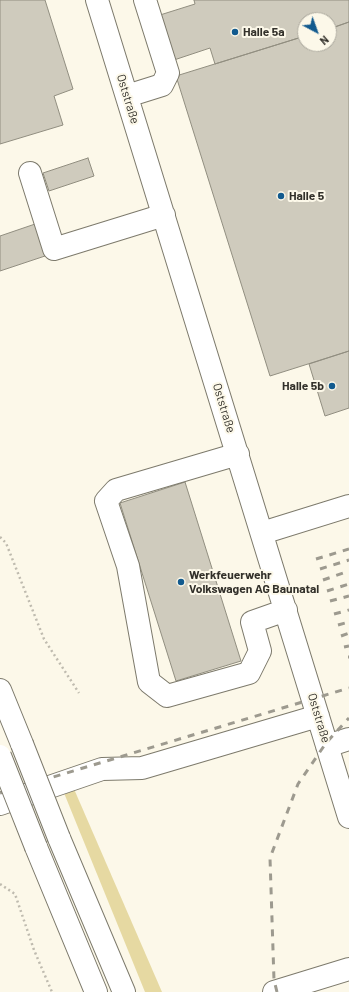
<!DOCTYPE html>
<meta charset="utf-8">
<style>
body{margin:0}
#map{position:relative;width:349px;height:992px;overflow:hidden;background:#fcf8e9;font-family:Barlow,sans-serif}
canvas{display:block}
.north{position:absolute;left:297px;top:12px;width:40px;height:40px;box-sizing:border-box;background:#fcf8e9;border:1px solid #aba89d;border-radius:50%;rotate:139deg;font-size:11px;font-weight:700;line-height:16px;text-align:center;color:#32302a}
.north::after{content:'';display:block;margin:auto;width:14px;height:18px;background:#125a8e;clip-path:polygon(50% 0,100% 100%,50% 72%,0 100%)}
</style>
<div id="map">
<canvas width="349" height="992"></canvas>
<div class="north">N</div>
</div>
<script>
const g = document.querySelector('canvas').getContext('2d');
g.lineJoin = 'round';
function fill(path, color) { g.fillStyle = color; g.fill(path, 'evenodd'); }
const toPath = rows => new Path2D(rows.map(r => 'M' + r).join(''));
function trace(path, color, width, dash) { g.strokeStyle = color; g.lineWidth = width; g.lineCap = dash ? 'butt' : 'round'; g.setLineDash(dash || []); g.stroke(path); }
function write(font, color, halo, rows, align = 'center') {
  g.font = font + ' Barlow,sans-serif'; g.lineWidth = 4; g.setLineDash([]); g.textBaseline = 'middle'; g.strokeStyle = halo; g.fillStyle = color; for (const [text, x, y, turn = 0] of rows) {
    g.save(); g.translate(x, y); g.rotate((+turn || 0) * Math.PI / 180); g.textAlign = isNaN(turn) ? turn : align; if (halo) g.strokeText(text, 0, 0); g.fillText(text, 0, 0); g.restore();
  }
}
fill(toPath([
 [74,789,162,992,145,992,64,793]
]), '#e6d9a2');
const building = toPath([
 [0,0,45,0,73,89,54,96,63,125,0,144,0,0],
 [194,0,349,0,349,22,329,29,329,20,305,20,305,36,215,64,210,48,174,60,160,15,195,4,194,0],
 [349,22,349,351,270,376,176,76,305,36,305,44,329,44,329,29,349,22],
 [88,158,94,176,49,191,43,173,88,158],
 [41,222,51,254,0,271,0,236,41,222],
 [349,351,349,408,325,416,309,364,349,351],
 [185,482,241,661,176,681,120,503,185,482]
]);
fill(building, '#cfcbbd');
trace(building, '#918e80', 1);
const minor = toPath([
 [97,0,349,817],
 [127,96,162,85,168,73,145,0],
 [30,173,54,249,164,215],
 [238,454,116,490,106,501,128,566,149,682,167,696,249,673,260,651,252,622,286,610],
 [262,533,349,506],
 [327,746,349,739],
 [0,804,102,769,142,768,318,716],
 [274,992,349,969]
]);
const highway = toPath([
 [0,690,22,744],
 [59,838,124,992],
 [36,847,96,992]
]);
trace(minor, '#7d7a6c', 24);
trace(highway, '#7d7a6c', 24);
trace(toPath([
 [0,537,6,543,44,639,79,693],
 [0,884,15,894,34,950,52,992]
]), '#bfbbaf', 2.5, [2, 3]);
trace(minor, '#fff', 22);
trace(highway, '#fff', 22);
trace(toPath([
 [316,559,349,549],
 [320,569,349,560],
 [323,580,349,571],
 [327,591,349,584],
 [330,601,349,596],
 [334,614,349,610],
 [338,625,349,622],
 [341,636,349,633],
 [344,647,349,646],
 [348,657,349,657],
 [0,793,349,688],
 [277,992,274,980,270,858,298,784,326,743,349,718]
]), '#9d9a8f', 3, [7, 7]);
const highwayBridge = toPath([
 [22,744,59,838],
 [0,756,36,847]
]);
trace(highwayBridge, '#7d7a6c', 24, []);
trace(highwayBridge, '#fff', 22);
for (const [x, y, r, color] of [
 [235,32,4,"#125a8e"],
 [281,196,4,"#125a8e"],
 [332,386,4,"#125a8e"],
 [181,582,4,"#125a8e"]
]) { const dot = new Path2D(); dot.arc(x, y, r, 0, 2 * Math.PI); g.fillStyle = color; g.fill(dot); trace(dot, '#fcf8e9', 1.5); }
write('bold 12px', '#32302a', '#fcf8e9', [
 ["Halle 5a",243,32],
 ["Halle 5",289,196],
 ["Halle 5b",324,386,"right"],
 ["Werkfeuerwehr",189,575],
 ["Volkswagen AG Baunatal",189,589]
], 'left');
write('12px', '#32302a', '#fcf8e9', [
 ["Oststraße",128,99,73],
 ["Oststraße",224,408,73],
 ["Oststraße",319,718,73]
]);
</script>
